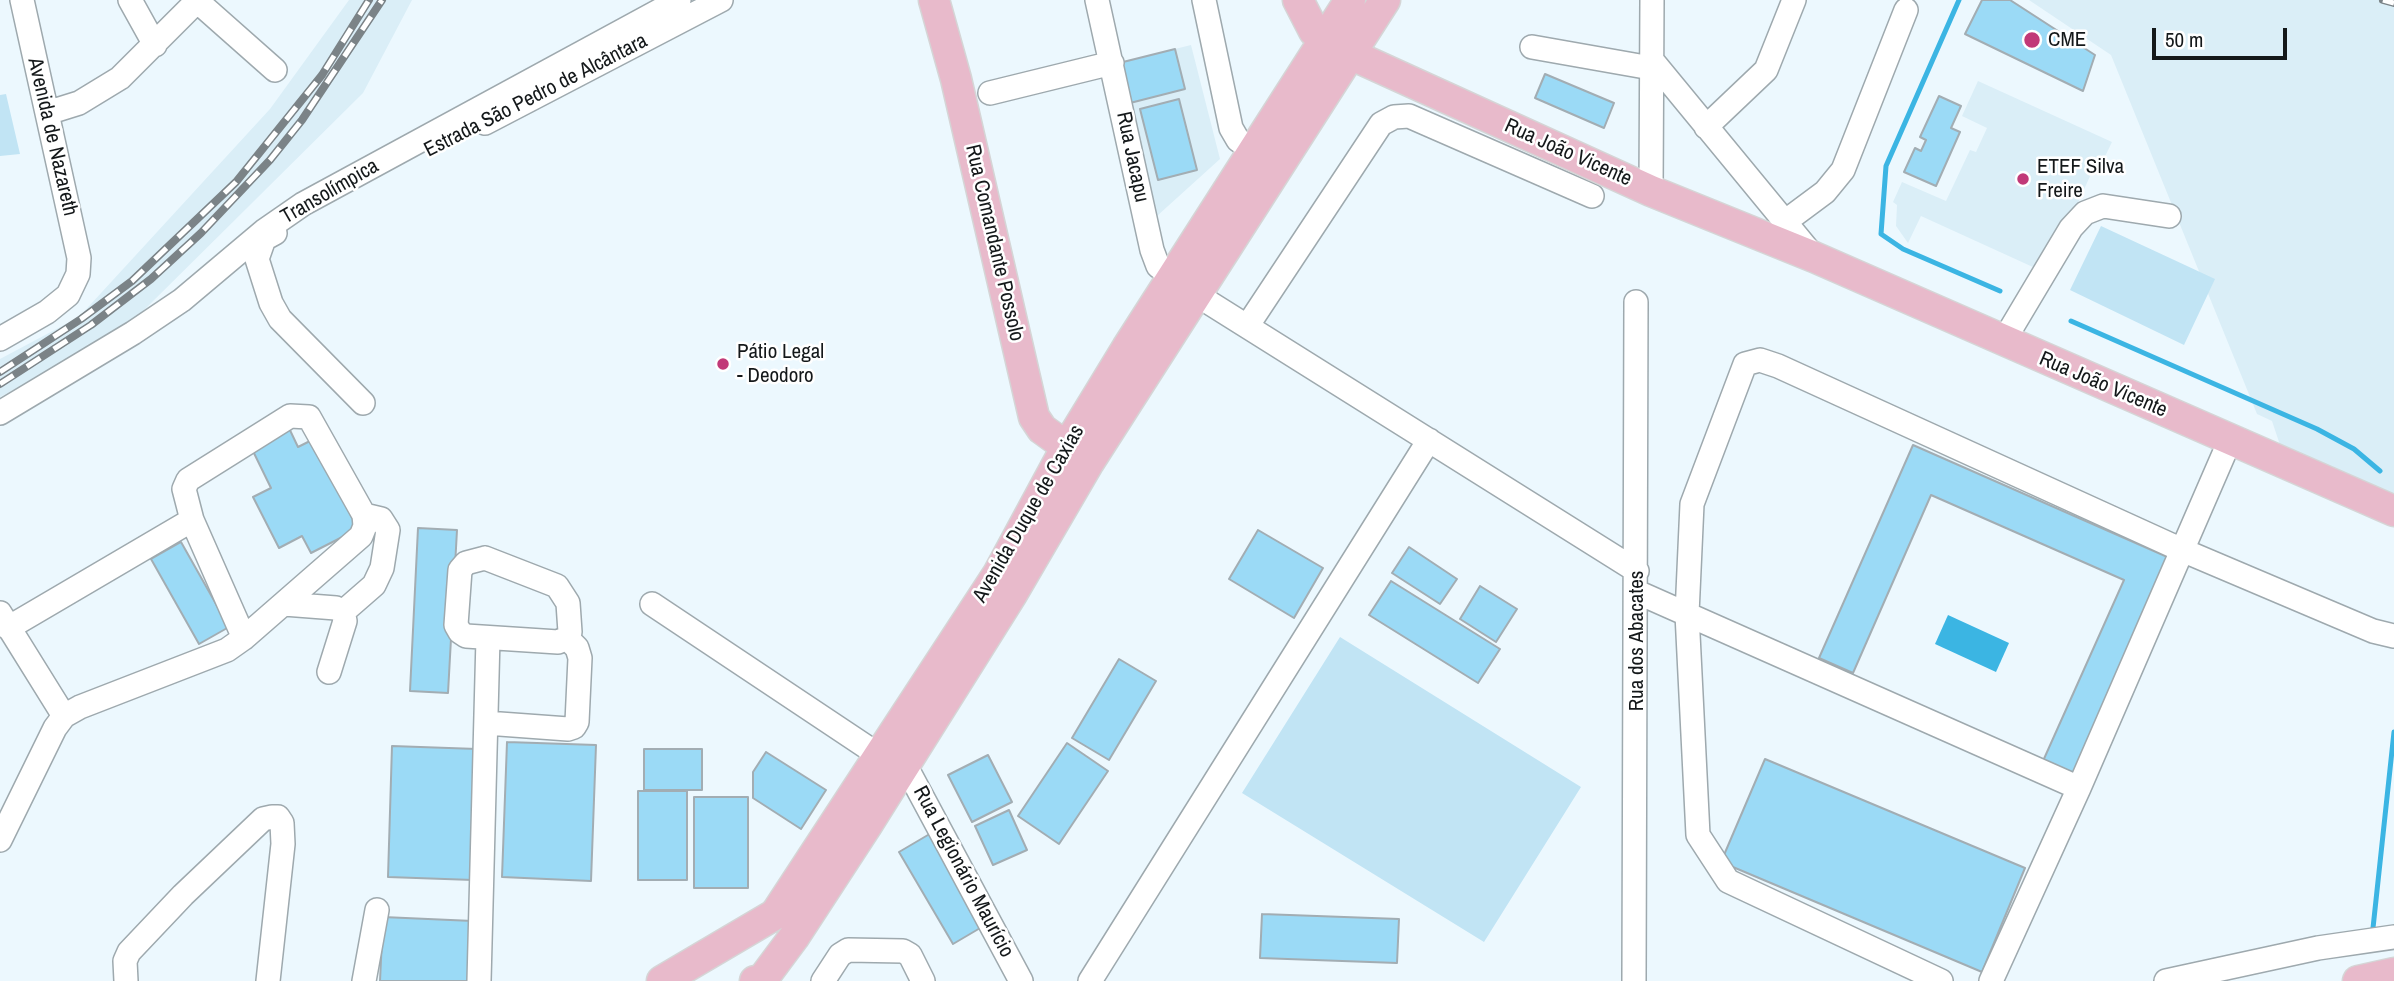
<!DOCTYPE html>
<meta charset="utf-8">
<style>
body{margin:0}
#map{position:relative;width:2394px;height:981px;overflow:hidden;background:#ecf8fe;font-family:"Archivo Narrow",sans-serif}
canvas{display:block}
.scale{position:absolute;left:2152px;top:28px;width:135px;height:32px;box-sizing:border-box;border:4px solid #14181a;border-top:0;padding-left:9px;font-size:21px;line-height:24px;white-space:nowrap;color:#14181a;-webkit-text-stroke:5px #fff;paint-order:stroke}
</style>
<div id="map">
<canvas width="2394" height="981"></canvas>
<div class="scale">50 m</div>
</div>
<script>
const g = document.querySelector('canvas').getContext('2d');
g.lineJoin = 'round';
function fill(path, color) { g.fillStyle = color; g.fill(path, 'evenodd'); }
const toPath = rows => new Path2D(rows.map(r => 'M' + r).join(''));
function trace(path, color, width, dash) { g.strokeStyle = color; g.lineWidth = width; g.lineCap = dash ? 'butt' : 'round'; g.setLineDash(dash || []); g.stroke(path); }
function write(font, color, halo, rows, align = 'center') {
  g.font = font + ' "Archivo Narrow",sans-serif'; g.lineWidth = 5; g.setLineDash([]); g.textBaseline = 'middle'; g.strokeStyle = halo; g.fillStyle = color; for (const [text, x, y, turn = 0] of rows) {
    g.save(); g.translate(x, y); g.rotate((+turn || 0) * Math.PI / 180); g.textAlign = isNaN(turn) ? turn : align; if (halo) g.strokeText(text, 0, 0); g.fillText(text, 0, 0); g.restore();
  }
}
fill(toPath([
 [349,0,412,0,363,93,138,316,54,369,0,397,0,359,79,317,270,109],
 [2029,0,2394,0,2394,495,2280,445,2272,421,2257,414,2111,55],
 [1191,45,1220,159,1157,216,1119,63],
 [1978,81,2112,142,2096,175,2091,174,2046,273,1921,216,1908,243,1896,226,1897,205,1893,202,1902,182,1946,201,1970,150,1976,152,1987,128,1962,116]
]), '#daeef7');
fill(toPath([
 [6,94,20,154,0,156,0,95],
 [2101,226,2215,279,2184,345,2070,290],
 [1340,637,1581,787,1484,942,1242,793]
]), '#c1e4f4');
fill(toPath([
 [1948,615,2009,643,1996,672,1935,644]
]), '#3bb5e3');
trace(toPath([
 [1959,0,1886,166,1881,234,1903,249,2000,291],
 [2071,321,2317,429,2354,449,2380,471],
 [2373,928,2394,732]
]), '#3bb5e3', 5);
const building = toPath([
 [1982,0,2010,0,2095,55,2083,91,1965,34,1982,0],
 [1175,49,1185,89,1130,103,1119,63,1175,49],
 [1545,74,1614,103,1604,128,1535,98,1545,74],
 [1939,96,1961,106,1951,128,1960,132,1936,186,1904,172,1915,148,1921,151,1926,140,1920,137,1939,96],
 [1179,99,1197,170,1158,180,1140,109,1179,99],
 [288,426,298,447,312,440,358,529,311,553,302,536,279,548,253,497,271,488,250,445,288,426],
 [1913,445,2172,559,2076,775,2043,761,2124,580,1931,495,1853,673,1819,658,1913,445],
 [418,528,457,530,448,693,410,691,418,528],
 [1258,530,1323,568,1294,618,1229,579,1258,530],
 [181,542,229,627,199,644,151,559,181,542],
 [1409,547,1457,579,1440,604,1392,573,1409,547],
 [1391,581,1500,649,1478,683,1369,615,1391,581],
 [1480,586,1517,609,1496,642,1460,619,1480,586],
 [1119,659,1156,681,1109,760,1072,738,1119,659],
 [507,742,596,745,591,881,502,877,507,742],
 [1067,743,1108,771,1059,844,1018,816,1067,743],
 [392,746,477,749,473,880,388,877,392,746],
 [644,749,702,749,702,790,644,790,644,749],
 [766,752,826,790,801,829,753,798,753,772,766,752],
 [988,755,1012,802,972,822,948,775,988,755],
 [1765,759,2025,868,1982,972,1721,862,1765,759],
 [638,791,687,791,687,880,638,880,638,791],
 [694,797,748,797,748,888,694,888,694,797],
 [1009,810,1027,850,993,865,975,826,1009,810],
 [933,832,987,924,953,944,899,852,933,832],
 [1262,914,1399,919,1397,963,1260,958,1262,914],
 [383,917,473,921,471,981,380,981,383,917]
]);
fill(building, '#9bdaf6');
trace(building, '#a2adb3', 2);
const minor = toPath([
 [130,0,155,45],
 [1097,0,1152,250,1158,266,1197,295,1637,571],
 [1204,0,1231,128,1238,140,1266,159],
 [197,1,275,70],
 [1532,47,1651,68],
 [1651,59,1814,257],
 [990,93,1112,63],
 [47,113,79,103,120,78,198,0],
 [485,123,721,0],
 [1706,127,1766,70,1794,0],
 [1651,191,1652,0],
 [1786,221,1825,192,1843,170,1906,10],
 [275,233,264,239,257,259,271,303,280,319,363,403],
 [1248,325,1381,124,1394,117,1409,116,1592,196],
 [0,339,47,312,68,295,78,274,79,258,22,0],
 [2003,342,2071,228,2085,213,2103,206,2169,216],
 [0,413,133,333,182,300,264,231,303,204,679,0],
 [485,558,557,586,568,603,570,632,567,638,558,642,466,636,460,632,456,625,460,570,466,563,485,558],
 [1637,592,2079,788],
 [284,604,336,608,343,612,345,621,329,672],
 [652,604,880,756],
 [343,612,374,585,382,568,388,530,381,519,364,515],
 [0,613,64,716],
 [8,628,192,520],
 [486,723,568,729,574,727,577,722,580,658,577,648,567,638],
 [904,763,1021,981],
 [0,840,55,728,64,716,80,707,227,650,244,638,361,536,365,526,364,515,309,417,290,416,188,480,184,489,192,520,244,638],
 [126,981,125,961,129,952,183,895,263,819,272,817,278,817,282,823,283,844,268,981],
 [364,981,377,910],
 [479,981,488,638],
 [823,981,840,955,848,950,903,951,910,955,923,981],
 [1090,981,1429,440],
 [1634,981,1636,302],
 [1941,981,1728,881,1698,835,1687,614,1692,504,1745,364,1760,360,1778,366,2182,550,2373,631,2394,636],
 [1991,981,2079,788,2230,440],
 [2166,981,2318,948,2394,937]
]);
const major = toPath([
 [934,0,956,79,1034,417,1042,429,1082,458],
 [1298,0,1314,31,1325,42,1350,54,1651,191,1814,257,2394,511],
 [662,981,774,915,778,910,998,574,1066,448,1127,348,1350,0],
 [755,981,762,980,794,937,867,825,1012,594,1089,462,1385,0],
 [2358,981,2394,973]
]);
trace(minor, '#9ea9ae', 26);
trace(major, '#d5d5d6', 33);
trace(minor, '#fff', 23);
trace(major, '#e8bacb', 30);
const rail = toPath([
 [2383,0,2394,3],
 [0,372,81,319,132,281,236,182,322,75,369,0],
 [0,384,91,325,151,279,201,233,270,160,302,120,382,0]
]);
trace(rail, '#7b8387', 8);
trace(rail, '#fff', 5, [16]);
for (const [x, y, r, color] of [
 [2032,40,9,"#c13978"],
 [2023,179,7,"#c13978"],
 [723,364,7,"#c13978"]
]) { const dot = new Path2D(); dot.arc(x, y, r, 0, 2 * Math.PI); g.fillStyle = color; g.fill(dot); trace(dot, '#fff', 2.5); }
write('21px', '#14181a', '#fff', [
 ["CME",2048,40],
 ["ETEF Silva",2037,167],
 ["Freire",2037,191],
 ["Pátio Legal",737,352],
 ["- Deodoro",737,376]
], 'left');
write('21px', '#14181a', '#fff', [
 ["Estrada São Pedro de Alcântara",536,96,-27],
 ["Avenida de Nazareth",52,137,77],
 ["Rua João Vicente",1568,153,24],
 ["Rua Jacapu",1132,157,78],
 ["Transolímpica",330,192,-30],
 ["Rua Comandante Possolo",994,243,77],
 ["Rua João Vicente",2103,385,23],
 ["Avenida Duque de Caxias",1029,514,-60],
 ["Rua dos Abacates",1637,641,-90],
 ["Rua Legionário Maurício",963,872,62]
]);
</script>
